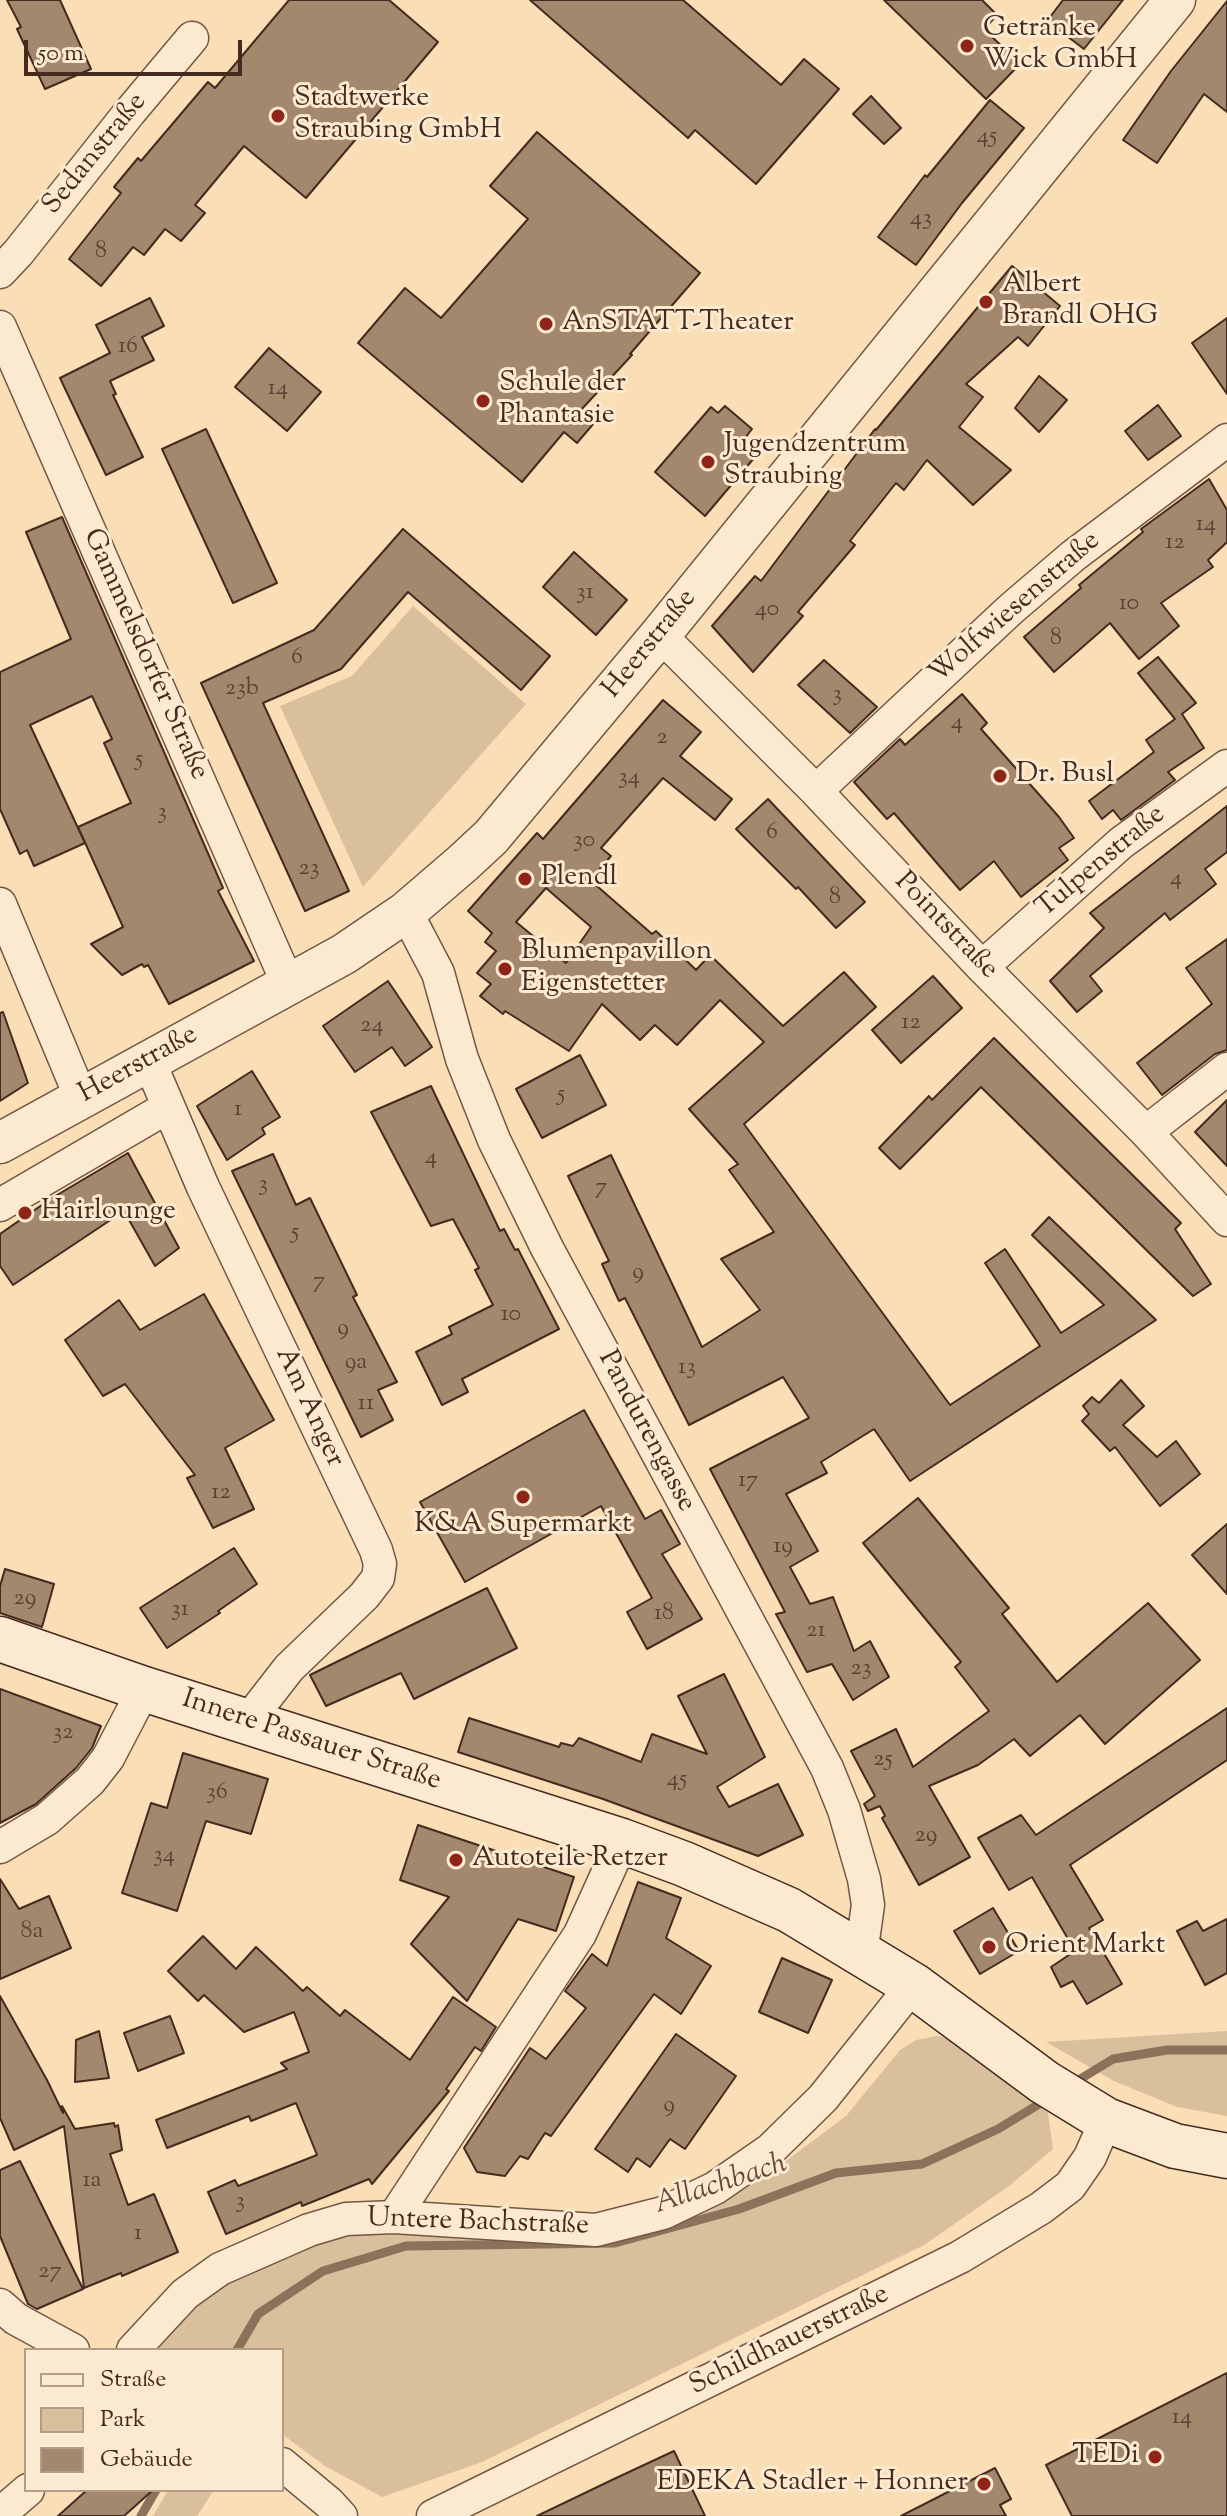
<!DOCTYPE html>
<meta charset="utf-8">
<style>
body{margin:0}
#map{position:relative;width:1227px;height:2516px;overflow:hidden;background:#f9deb6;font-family:"Sorts Mill Goudy",serif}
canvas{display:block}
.legend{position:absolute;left:24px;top:2348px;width:260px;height:144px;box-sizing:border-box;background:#fbead0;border:2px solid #b29d8a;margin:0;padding:10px 14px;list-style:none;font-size:24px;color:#452a20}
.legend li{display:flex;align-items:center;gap:16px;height:40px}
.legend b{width:40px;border:2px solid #b29d8a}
.scale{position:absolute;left:24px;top:40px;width:218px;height:36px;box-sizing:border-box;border:4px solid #452a20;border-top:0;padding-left:10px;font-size:24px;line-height:28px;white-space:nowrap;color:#452a20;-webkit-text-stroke:6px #fbead0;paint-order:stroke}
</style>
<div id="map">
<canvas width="1227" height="2516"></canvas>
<ul class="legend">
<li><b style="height:10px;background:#fbead0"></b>Straße</li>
<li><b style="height:22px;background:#dabf9c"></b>Park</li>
<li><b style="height:22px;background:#a3886e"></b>Gebäude</li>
</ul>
<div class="scale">50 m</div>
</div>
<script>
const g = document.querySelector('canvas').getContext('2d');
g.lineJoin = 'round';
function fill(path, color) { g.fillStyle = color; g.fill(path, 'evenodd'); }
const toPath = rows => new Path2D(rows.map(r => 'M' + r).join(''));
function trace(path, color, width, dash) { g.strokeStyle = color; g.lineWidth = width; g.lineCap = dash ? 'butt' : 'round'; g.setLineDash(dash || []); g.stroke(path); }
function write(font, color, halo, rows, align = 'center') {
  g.font = font + ' "Sorts Mill Goudy",serif'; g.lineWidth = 6; g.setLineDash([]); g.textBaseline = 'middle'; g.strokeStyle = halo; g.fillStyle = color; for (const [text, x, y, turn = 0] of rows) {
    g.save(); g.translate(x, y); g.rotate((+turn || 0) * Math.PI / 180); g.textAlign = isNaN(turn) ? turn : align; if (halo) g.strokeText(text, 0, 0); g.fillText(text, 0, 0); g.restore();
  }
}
fill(toPath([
 [413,606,526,704,363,887,280,706,352,676],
 [1227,2031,1227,2116,1177,2107,1114,2081,1046,2042],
 [937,2036,964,2041,1048,2113,1053,2149,1009,2186,924,2245,482,2462,382,2497,325,2466,282,2434,282,2350,158,2350,156,2346,215,2287,325,2239,378,2231,696,2214,782,2164,846,2116,900,2050,916,2040],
 [168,2490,214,2490,197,2516,153,2516]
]), '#dabf9c');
trace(toPath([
 [1072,2084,1113,2059,1167,2050,1227,2050],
 [237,2350,258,2314,323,2271,406,2246,615,2243,739,2209,836,2173,922,2164,998,2129,1049,2098],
 [141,2516,156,2490]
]), '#8c715b', 9);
const building = toPath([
 [7,0,60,0,91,69,45,89,17,29,21,27,7,0],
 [289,0,389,0,438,42,306,198,244,146,195,205,205,213,181,241,165,229,144,255,133,247,101,286,69,259,121,193,114,187,138,158,141,161,208,82,215,88,289,0],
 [530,0,683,0,781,85,804,59,839,89,756,184,695,130,688,138,530,0],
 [884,0,982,0,997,15,984,29,1020,64,986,99,884,0],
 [1063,0,1123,0,1084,49,1047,21,1063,0],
 [1227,1,1227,112,1204,94,1157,163,1123,140,1171,71,1227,1],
 [871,96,901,128,884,144,853,114,871,96],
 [990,100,1024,128,962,203,916,265,878,237,925,175,927,177,990,100],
 [537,132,700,273,630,354,632,355,580,411,594,423,577,443,564,432,522,482,358,343,405,288,441,318,528,219,490,186,537,132],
 [1012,266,1060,306,1028,346,1018,337,966,384,983,397,959,427,1011,470,973,505,927,460,904,490,896,483,850,541,855,545,798,612,803,616,753,672,712,626,755,576,761,581,875,429,876,430,1012,266],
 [150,298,164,326,142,337,154,360,110,381,116,394,113,395,143,457,106,475,60,378,110,353,96,325,150,298],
 [1227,318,1227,394,1192,343,1227,318],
 [269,348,321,392,287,431,235,387,269,348],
 [1039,376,1067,400,1039,432,1015,408,1039,376],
 [1158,405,1181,436,1148,460,1125,431,1158,405],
 [725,406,752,429,745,438,760,451,705,516,655,472,711,407,718,413,725,406],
 [206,429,277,583,233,603,162,449,206,429],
 [1209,479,1227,510,1227,542,1208,560,1213,567,1161,603,1179,626,1139,659,1110,623,1054,672,1024,637,1081,588,1079,585,1143,532,1141,529,1209,479],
 [62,517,223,888,218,891,254,961,169,1004,148,965,144,967,142,964,122,975,91,944,123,927,78,827,131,803,104,743,112,739,92,696,30,725,85,843,34,866,27,850,20,854,0,809,0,672,71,639,26,532,62,517],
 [403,529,550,656,521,690,408,592,341,669,263,703,349,891,305,911,201,683,314,630,403,529],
 [574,552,627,600,596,635,543,587,574,552],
 [1158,657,1196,703,1182,714,1204,748,1168,772,1175,780,1121,820,1113,810,1102,819,1089,801,1154,752,1146,740,1175,719,1138,673,1158,657],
 [824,660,877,707,850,733,798,685,824,660],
 [962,694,987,723,981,729,1059,817,1074,838,1059,848,1068,860,1021,897,994,861,960,890,894,813,887,819,854,782,900,739,905,745,962,694],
 [663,700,701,732,680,756,732,799,715,820,663,778,601,848,611,856,590,880,652,934,656,931,696,970,710,955,783,1026,844,972,876,1007,744,1124,950,1405,1040,1346,985,1263,1005,1249,1061,1333,1104,1305,1032,1235,1049,1217,1156,1320,910,1481,874,1429,821,1462,827,1473,786,1494,818,1551,790,1567,810,1604,833,1597,854,1651,870,1641,889,1677,853,1700,832,1664,807,1672,776,1614,785,1612,710,1469,809,1418,783,1377,689,1425,625,1298,619,1301,602,1264,609,1261,568,1176,611,1155,702,1347,760,1310,721,1259,774,1232,729,1170,738,1164,689,1109,764,1042,720,1000,677,1045,655,1025,640,1040,602,1004,569,1051,505,1011,503,1014,480,996,491,984,477,973,496,951,485,942,492,933,468,911,537,833,543,839,663,700],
 [546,888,591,927,566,963,516,922,546,888],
 [768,799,865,902,836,928,798,887,796,889,736,829,768,799],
 [1227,806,1227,852,1205,869,1216,884,1170,920,1165,913,1090,976,1102,991,1077,1012,1050,981,1104,928,1090,913,1227,806],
 [1227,939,1227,1050,1215,1054,1162,1095,1137,1063,1212,1004,1186,968,1227,939],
 [933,976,962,1008,901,1063,872,1030,933,976],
 [388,981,432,1047,405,1066,392,1047,355,1072,323,1026,388,981],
 [3,1012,28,1083,0,1101,0,1013,3,1012],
 [994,1038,1181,1223,1175,1229,1211,1284,1193,1296,981,1087,900,1169,879,1148,929,1096,932,1100,994,1038],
 [580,1055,606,1105,542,1138,516,1089,580,1055],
 [252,1071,280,1117,262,1128,265,1134,227,1160,197,1106,252,1071],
 [431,1086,500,1231,504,1229,515,1250,518,1249,559,1329,462,1379,468,1392,442,1405,416,1352,452,1334,449,1327,493,1305,475,1270,479,1268,453,1219,431,1226,371,1112,431,1086],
 [1227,1100,1227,1166,1195,1132,1227,1100],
 [128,1153,179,1248,155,1266,124,1211,13,1285,0,1266,0,1234,52,1198,128,1153],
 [273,1154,296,1205,310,1198,357,1295,353,1297,397,1382,378,1390,393,1420,361,1437,232,1171,273,1154],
 [204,1294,274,1420,225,1448,254,1509,213,1528,187,1478,195,1475,125,1384,103,1396,65,1340,119,1300,140,1330,204,1294],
 [1121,1380,1144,1406,1123,1425,1157,1457,1176,1441,1200,1474,1160,1506,1115,1447,1110,1451,1082,1421,1089,1414,1083,1406,1092,1397,1099,1403,1121,1380],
 [584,1410,645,1519,661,1510,680,1544,662,1554,702,1619,647,1649,627,1612,652,1598,601,1506,465,1582,420,1502,584,1410],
 [918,1498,1009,1608,1002,1614,1057,1682,1148,1603,1200,1660,1105,1744,1080,1715,1030,1756,1014,1739,978,1765,929,1786,970,1857,919,1885,882,1818,885,1816,880,1806,868,1811,864,1804,875,1796,851,1751,896,1729,913,1767,989,1711,955,1667,961,1662,863,1543,918,1498],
 [1227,1524,1227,1594,1192,1555,1227,1524],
 [234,1548,257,1584,218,1611,220,1613,167,1648,140,1608,234,1548],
 [5,1569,54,1584,42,1627,0,1613,0,1586,5,1569],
 [487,1588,517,1648,414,1699,401,1673,326,1706,310,1675,487,1588],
 [724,1674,765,1757,717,1787,729,1807,778,1784,803,1835,758,1856,603,1799,458,1752,469,1718,559,1747,561,1743,573,1746,579,1738,641,1762,652,1734,707,1754,678,1696,724,1674],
 [0,1689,101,1726,92,1748,76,1768,36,1804,0,1823,0,1689],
 [1227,1708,1227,1760,1070,1865,1103,1920,1089,1928,1122,1984,1087,2004,1073,1981,1061,1987,1051,1967,1075,1951,1032,1877,1009,1890,978,1838,1021,1815,1036,1835,1227,1708],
 [183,1753,268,1779,251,1834,206,1821,177,1911,122,1893,151,1803,167,1808,183,1753],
 [418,1825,574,1877,556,1931,518,1919,467,2001,411,1944,449,1897,400,1880,418,1825],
 [0,1879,19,1909,49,1896,71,1948,0,1979,0,1879],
 [638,1882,681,1898,666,1938,711,1966,681,2014,654,1994,551,2136,545,2133,528,2159,520,2156,505,2176,477,2172,464,2148,530,2048,546,2059,586,2008,565,1991,592,1954,607,1966,638,1882],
 [993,1908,1019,1951,980,1974,954,1931,993,1908],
 [1227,1919,1227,1973,1205,1985,1177,1931,1197,1921,1203,1931,1227,1919],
 [203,1936,236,1969,256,1947,303,1991,307,1987,340,2016,345,2010,410,2060,453,1997,496,2027,481,2051,475,2047,446,2089,449,2091,372,2184,369,2179,302,2206,301,2202,226,2234,208,2192,235,2180,238,2186,317,2155,296,2103,251,2121,249,2116,167,2148,156,2120,287,2069,281,2063,309,2052,294,2012,244,2032,204,1995,198,2001,168,1971,203,1936],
 [782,1958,832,1980,808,2033,759,2012,782,1958],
 [0,1996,47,2080,63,2113,62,2106,75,2129,114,2123,115,2127,118,2125,122,2150,110,2154,128,2205,154,2194,178,2252,122,2276,121,2273,84,2288,64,2126,14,2150,0,2118,0,1996],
 [170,2016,184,2053,138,2071,124,2033,170,2016],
 [99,2031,109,2078,75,2082,76,2040,99,2031],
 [676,2034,736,2076,685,2149,670,2139,650,2167,637,2158,628,2172,595,2149,676,2034],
 [20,2161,83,2289,37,2309,28,2304,0,2236,0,2170,20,2161],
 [1227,2373,1227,2516,1072,2516,1046,2465,1227,2373],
 [674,2451,705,2516,537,2516,614,2479,674,2451],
 [995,2468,1011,2499,1000,2505,1006,2516,901,2516,995,2468],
 [87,2490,153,2490,124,2516,58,2516,87,2490]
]);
fill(building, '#a3886e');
trace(building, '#452a20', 2);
const minor = toPath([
 [0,272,18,253,129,113,192,38],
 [0,327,288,984],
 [660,635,816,791,982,967,1146,1132,1227,1220],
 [816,791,1011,609,1073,556,1227,440],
 [0,904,81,1098],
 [406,912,438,973,462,1059,494,1140,547,1248,827,1768,844,1810,864,1879,868,1905,861,1954],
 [982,967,1121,843,1227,766],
 [149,1061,203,1187,376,1550,380,1564,378,1578,364,1596,289,1668,247,1722],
 [1146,1132,1227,1069],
 [0,1205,168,1107],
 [0,1847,47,1819,90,1781,108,1758,144,1689],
 [394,2217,580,1934,622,1841],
 [0,2305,16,2319,73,2350],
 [133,2350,185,2294,220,2269,309,2230,346,2219,394,2217,596,2230,663,2213,715,2188,770,2150,823,2098,913,1985],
 [282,2464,329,2503,341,2516],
 [0,2514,28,2490],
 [433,2516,960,2257,1041,2208,1070,2186,1090,2157,1106,2120]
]);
const tertiary = toPath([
 [0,1143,344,954,406,912,463,863,491,837,660,635,1175,0]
]);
const secondary = toPath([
 [0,1639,144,1689,622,1841,684,1864,789,1910,913,1985,1044,2082,1106,2120,1175,2146,1227,2156]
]);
trace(minor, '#725746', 35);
trace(tertiary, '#725746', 43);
trace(secondary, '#452a20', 47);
trace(minor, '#fbead0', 32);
trace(tertiary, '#fbead0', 40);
trace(secondary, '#fbead0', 44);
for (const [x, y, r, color] of [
 [967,46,8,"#8f2418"],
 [278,116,8,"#8f2418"],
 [986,302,8,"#8f2418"],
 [546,324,8,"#8f2418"],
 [483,401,8,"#8f2418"],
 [708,462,8,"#8f2418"],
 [1000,776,8,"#8f2418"],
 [525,879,8,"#8f2418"],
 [505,969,8,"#8f2418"],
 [25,1213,8,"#8f2418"],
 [523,1497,8,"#8f2418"],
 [456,1860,8,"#8f2418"],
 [989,1947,8,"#8f2418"],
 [1155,2457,8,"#8f2418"],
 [984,2484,8,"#8f2418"]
]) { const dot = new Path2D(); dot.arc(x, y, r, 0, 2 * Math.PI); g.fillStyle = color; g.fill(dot); trace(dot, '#fbead0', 3); }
write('24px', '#5c4234', null, [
 ["45",987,138],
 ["43",921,220],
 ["8",101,253],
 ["16",128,348],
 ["14",278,390],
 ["14",1206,526],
 ["12",1175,544],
 ["31",585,594],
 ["10",1129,605],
 ["40",767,611],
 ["8",1056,640],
 ["6",297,659],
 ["23b",242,690],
 ["3",837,696],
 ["4",957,724],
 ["2",662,739],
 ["5",139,761],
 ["34",629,779],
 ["3",162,814],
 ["6",772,834],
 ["30",584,842],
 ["23",309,870],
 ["4",1176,880],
 ["8",835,899],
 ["12",911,1024],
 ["24",372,1027],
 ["5",561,1096],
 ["1",238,1111],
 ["4",431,1159],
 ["3",263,1186],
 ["7",601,1189],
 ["5",295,1234],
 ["9",638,1274],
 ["7",319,1283],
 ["10",511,1316],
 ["9",343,1330],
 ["9a",356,1364],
 ["13",687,1369],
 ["11",366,1405],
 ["17",748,1482],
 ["12",221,1494],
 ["19",783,1548],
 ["29",25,1600],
 ["31",180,1611],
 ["18",664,1615],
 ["21",816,1632],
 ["23",861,1670],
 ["32",63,1734],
 ["25",883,1761],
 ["45",677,1781],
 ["36",217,1794],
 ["29",926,1837],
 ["34",164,1857],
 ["8a",32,1933],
 ["9",669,2107],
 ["1a",92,2182],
 ["3",240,2203],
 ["1",138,2235],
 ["27",50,2273],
 ["14",1182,2419]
]);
write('28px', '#452a20', '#fbead0', [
 ["Getränke",983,30],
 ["Wick GmbH",983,62],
 ["Stadtwerke",294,100],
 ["Straubing GmbH",294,132],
 ["Albert",1002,286],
 ["Brandl OHG",1002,318],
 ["AnSTATT-Theater",562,324],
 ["Schule der",499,385],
 ["Phantasie",499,417],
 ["Jugendzentrum",724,446],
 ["Straubing",724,478],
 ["Dr. Busl",1016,776],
 ["Plendl",541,879],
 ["Blumenpavillon",521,953],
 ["Eigenstetter",521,985],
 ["Hairlounge",41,1213],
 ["K&A Supermarkt",523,1526,"center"],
 ["Autoteile Retzer",472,1860],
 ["Orient Markt",1005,1947],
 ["TEDi",1139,2457,"right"],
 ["EDEKA Stadler + Honner",968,2484,"right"]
], 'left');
write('28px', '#452a20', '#fbead0', [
 ["Sedanstraße",96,155,-51],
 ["Wolfwiesenstraße",1016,609,-41],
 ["Heerstraße",651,645,-51],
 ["Gammelsdorfer Straße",144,655,66],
 ["Tulpenstraße",1102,863,-40],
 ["Pointstraße",945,927,46],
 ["Heerstraße",139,1066,-29],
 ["Am Anger",308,1408,65],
 ["Pandurengasse",645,1432,62],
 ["Innere Passauer Straße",311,1742,18],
 ["Untere Bachstraße",478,2224,2],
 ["Schildhauerstraße",790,2342,-26]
]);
write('italic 30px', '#634839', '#fbead0', [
 ["Allachbach",721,2186,-18]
]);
</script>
